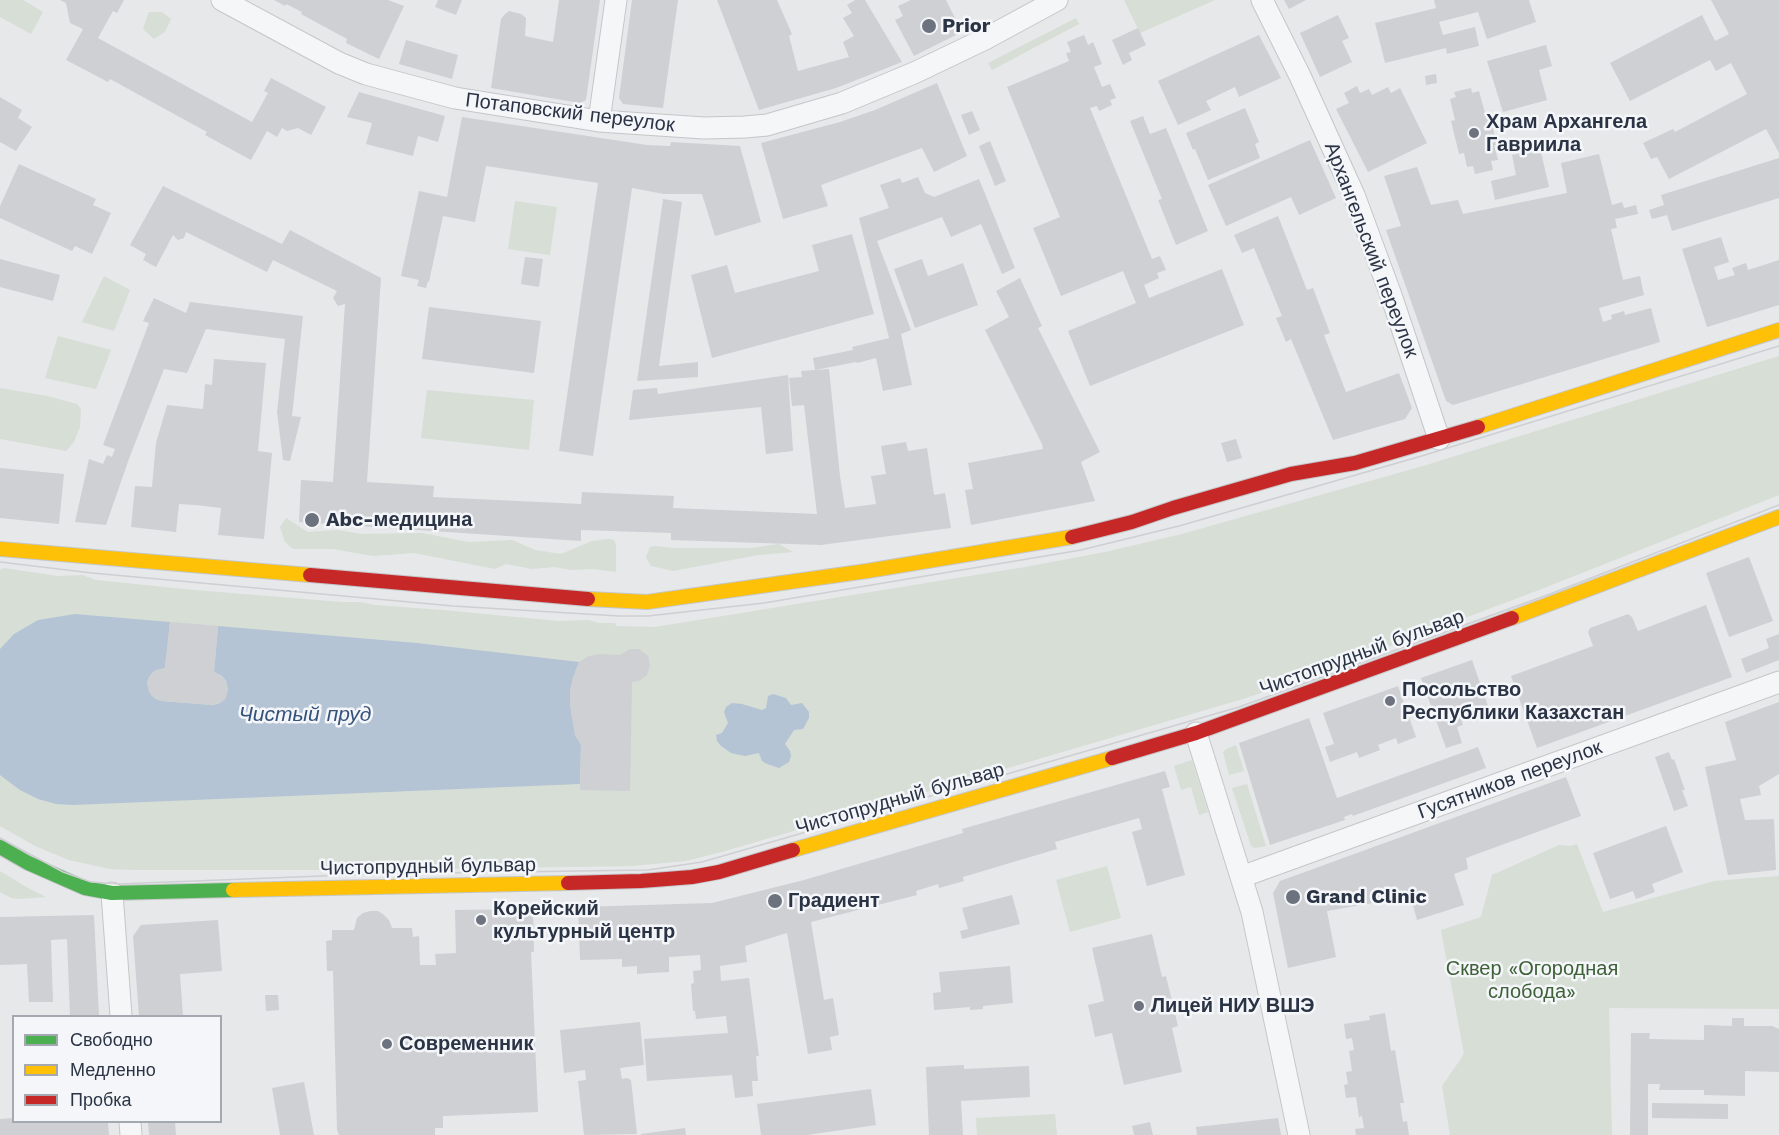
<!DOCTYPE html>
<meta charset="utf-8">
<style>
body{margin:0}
#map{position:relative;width:1779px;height:1135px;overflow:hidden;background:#e6e8ea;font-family:"Work Sans",sans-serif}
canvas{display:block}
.legend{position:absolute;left:12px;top:1015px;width:210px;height:108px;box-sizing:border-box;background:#f4f6f9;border:2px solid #a4a8b1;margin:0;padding:8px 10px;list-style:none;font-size:18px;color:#2b3445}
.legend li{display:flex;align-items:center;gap:12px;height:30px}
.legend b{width:30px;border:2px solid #a4a8b1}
</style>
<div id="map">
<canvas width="1779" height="1135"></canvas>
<ul class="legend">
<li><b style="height:8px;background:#4caf50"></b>Свободно</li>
<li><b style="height:8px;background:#ffc107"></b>Медленно</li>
<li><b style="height:8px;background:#c62828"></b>Пробка</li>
</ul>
</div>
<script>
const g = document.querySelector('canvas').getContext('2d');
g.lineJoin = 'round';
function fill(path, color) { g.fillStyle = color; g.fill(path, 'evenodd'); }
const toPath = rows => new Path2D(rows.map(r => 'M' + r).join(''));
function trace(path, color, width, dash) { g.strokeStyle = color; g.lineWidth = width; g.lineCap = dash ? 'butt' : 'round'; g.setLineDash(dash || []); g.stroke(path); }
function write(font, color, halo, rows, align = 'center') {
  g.font = font + ' "Work Sans",sans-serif'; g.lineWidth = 5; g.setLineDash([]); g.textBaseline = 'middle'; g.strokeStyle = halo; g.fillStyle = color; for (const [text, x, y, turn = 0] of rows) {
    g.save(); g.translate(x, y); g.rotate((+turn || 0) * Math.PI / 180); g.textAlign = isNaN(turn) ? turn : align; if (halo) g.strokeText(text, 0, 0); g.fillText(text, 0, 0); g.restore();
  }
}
fill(toPath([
 [0,0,23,0,43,12,31,34,0,17],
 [1124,0,1215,0,1140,33],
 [149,12,162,12,171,19,165,32,154,39,143,29],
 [1076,18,1079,24,992,70,988,63],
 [515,201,557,207,550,255,508,249],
 [104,276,130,290,114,331,82,322],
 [58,336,111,350,96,389,45,378],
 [1779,356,1779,495,1539,590,1308,677,1243,699,722,852,686,861,632,866,381,870,133,870,110,869,69,860,35,846,0,826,0,570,3,568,58,576,82,575,96,580,194,590,342,602,360,602,375,605,443,610,558,621,589,620,599,623,615,623,616,626,655,627,1025,567,1105,552,1182,534,1423,466],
 [0,388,47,396,77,404,81,409,80,427,74,442,66,451,0,439],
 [427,390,534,400,529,450,421,438],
 [286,518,308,532,337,530,362,534,422,533,468,542,512,540,535,550,561,554,592,541,609,539,614,540,616,545,616,572,593,569,571,570,555,567,532,569,506,564,495,569,414,553,373,556,333,549,293,549,285,542,280,527],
 [779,544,793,552,758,555,673,571,651,566,646,557,650,547,655,546,675,548,751,548],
 [1236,745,1244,771,1229,775,1223,752,1226,749],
 [1192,760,1208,812,1199,815,1191,787,1181,790,1174,766],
 [1247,784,1266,846,1255,848,1251,846,1232,788],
 [1577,844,1603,912,1714,881,1779,876,1779,1009,1609,1008,1612,1135,1450,1135,1442,1086,1464,1054,1441,930,1481,917,1492,875,1559,845,1571,846],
 [1107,866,1121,918,1070,932,1056,880],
 [0,871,28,888,46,897,18,899,11,898,0,892],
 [1055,1114,1057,1135,977,1135,976,1118]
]), '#d6ded6');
fill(toPath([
 [75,614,170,622,165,668,153,672,149,677,147,683,151,695,156,699,162,701,213,705,220,703,225,699,228,690,226,681,222,676,214,672,218,626,417,643,579,662,573,678,570,691,570,704,575,735,581,745,580,784,73,805,56,804,38,799,20,790,0,775,0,649,14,634,38,620],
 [773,694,786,698,791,705,802,703,809,712,809,718,803,729,794,730,785,744,790,751,791,756,789,762,779,768,767,764,762,761,759,753,745,756,731,753,721,746,717,741,716,735,722,733,728,723,724,712,726,707,732,703,742,704,762,710,766,708,768,696]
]), '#b4c4d5');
fill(toPath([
 [60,0,124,0,117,13,113,11,98,38,252,122,268,93,264,91,271,78,326,107,311,135,298,128,287,131,282,128,277,137,267,131,251,160,205,135,207,132,110,79,108,82,66,60,83,29,70,23,66,3],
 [274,0,388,0,404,6,379,59,346,43,347,39,301,14,302,12,286,4,285,6],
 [438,0,462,0,456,15,435,7],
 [559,0,600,0,586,100,580,103,491,88,501,19,504,15,509,11,521,14,526,18,525,36,553,42],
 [632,0,678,0,663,108,623,104,619,98],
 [717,0,777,0,792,34,789,36,798,71,849,57,843,42,854,36,843,18,852,13,847,5,855,0,865,0,902,62,836,88,759,110],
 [911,0,946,0,962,32,914,56,895,20,903,16,898,6],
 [1284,0,1306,0,1289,9],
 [1434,0,1529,0,1536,22,1487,39,1478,12,1439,22,1443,35,1475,27,1479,46,1447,54,1446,48,1385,63,1375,23,1436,8],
 [1711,0,1779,0,1779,153,1766,129,1669,179,1657,157,1651,159,1643,143,1673,129,1675,132,1747,94,1731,63,1716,71,1710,60,1630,101,1610,63,1702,15,1715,41,1729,34],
 [1338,15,1349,38,1342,41,1352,62,1320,77,1300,33],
 [1138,28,1146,45,1129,53,1132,60,1123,65,1112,40],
 [1084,35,1088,45,1093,42,1102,64,1094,67,1102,87,1110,84,1116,98,1110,100,1112,105,1099,111,1097,106,1090,108,1152,259,1160,256,1166,270,1157,273,1159,278,1144,285,1149,298,1222,269,1244,325,1090,386,1068,331,1136,303,1123,271,1061,296,1033,228,1060,217,1007,87,1069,61,1066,53,1071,52,1067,42],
 [1259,35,1281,78,1239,97,1235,87,1206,101,1211,110,1178,125,1158,81],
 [406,40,458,55,452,79,399,64],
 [1546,45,1552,66,1539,70,1547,100,1503,112,1487,61],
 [1436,74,1437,83,1426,85,1425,76],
 [937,83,967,156,934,172,922,148,821,185,828,206,783,219,761,143,840,122,875,110],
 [1357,86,1360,93,1369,89,1372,95,1388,87,1391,93,1400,88,1427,143,1368,172,1336,109,1349,103,1344,93],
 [1471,88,1472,93,1479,91,1485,113,1489,112,1497,145,1494,145,1498,160,1491,161,1493,170,1475,174,1473,166,1467,167,1464,153,1459,154,1451,121,1455,120,1450,99,1456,97,1454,92],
 [359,92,445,116,438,142,418,136,413,156,366,144,372,123,347,117],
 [0,97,22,110,18,118,32,127,16,151,0,142],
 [1245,108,1259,142,1255,144,1260,158,1208,180,1195,149,1193,150,1186,133],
 [972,111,980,130,969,135,961,115],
 [1143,116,1150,134,1166,128,1208,231,1176,245,1158,200,1162,199,1130,121],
 [462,117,647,145,670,146,671,142,740,146,761,222,715,236,702,194,664,194,632,188,593,456,559,451,598,183,486,166,475,222,443,216,429,282,428,281,426,288,417,286,419,280,401,276,419,191,447,197],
 [1310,140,1336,198,1299,215,1291,197,1226,226,1208,185],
 [990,141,1006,181,995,186,979,146],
 [1540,148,1549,187,1495,200,1491,181,1516,175,1512,155],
 [1599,154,1612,205,1622,202,1624,208,1636,205,1638,214,1615,219,1617,228,1611,229,1623,280,1640,276,1644,295,1599,308,1603,322,1612,319,1611,315,1624,311,1625,315,1651,308,1660,342,1453,405,1446,401,1386,230,1401,226,1384,176,1417,167,1431,205,1458,200,1463,214,1567,193,1561,163],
 [1779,158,1779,198,1672,231,1667,215,1652,219,1649,210,1664,205,1661,195],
 [19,164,96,199,93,205,111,213,92,254,75,246,72,251,0,218,0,206],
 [918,177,925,193,934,197,979,179,1015,268,1002,274,981,224,951,237,942,217,877,241,911,330,901,334,912,385,883,391,876,358,857,363,856,362,815,370,813,358,853,350,852,347,889,338,859,218,889,208,880,185,900,178,902,183],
 [163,186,282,244,290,230,381,278,367,482,434,486,433,497,581,504,582,492,674,496,673,508,817,514,804,405,792,406,789,378,802,377,801,371,829,369,840,476,845,508,876,504,871,476,886,474,881,446,906,442,908,451,927,448,934,495,945,493,951,528,821,545,671,540,671,533,581,530,581,541,299,522,301,480,333,482,345,304,338,306,333,298,337,291,273,260,267,272,186,232,184,238,178,240,173,235,156,267,143,260,146,254,130,245],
 [663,199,682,202,659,366,698,362,698,377,637,381],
 [1278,216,1307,290,1313,288,1330,333,1324,335,1346,392,1399,373,1412,408,1405,419,1333,440,1291,339,1286,342,1276,318,1282,316,1254,248,1242,253,1234,235],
 [852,234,874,314,712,358,691,275,727,265,735,293,819,271,812,245],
 [1721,237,1729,262,1714,267,1718,280,1735,275,1732,268,1746,263,1748,270,1779,260,1779,305,1707,327,1682,249],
 [525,257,543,259,539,287,521,284],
 [0,259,60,275,53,301,0,287],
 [922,259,928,276,963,263,978,305,915,328,894,269],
 [1020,278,1042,326,1038,328,1100,452,1081,462,1095,501,971,525,965,490,973,489,968,463,1043,449,1042,444,985,330,1009,317,996,291],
 [154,298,186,313,190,302,303,316,292,416,301,417,290,461,283,460,277,412,285,339,206,329,187,373,164,369,130,456,106,525,75,522,89,459,103,464,107,455,112,457,115,449,103,445,149,323,143,321],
 [429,307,541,321,534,373,422,359],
 [214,359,266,363,258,451,272,453,264,539,218,535,221,508,195,505,179,504,176,532,131,527,135,486,152,487,156,443,167,405,203,409,205,384,212,385],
 [788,375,793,451,766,454,761,407,629,420,633,390,657,388,658,394],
 [1236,439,1242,458,1227,462,1221,443],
 [0,468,64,474,59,524,0,518],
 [1749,557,1773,621,1729,637,1706,573],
 [1706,605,1732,677,1537,748,1511,676,1593,646,1588,632,1590,628,1628,614,1632,617,1638,631],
 [170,622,218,626,214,672,224,678,228,690,225,699,220,703,210,705,162,701,153,697,149,692,147,683,149,677,156,670,165,668],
 [1779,634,1779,660,1746,673,1741,659,1769,648,1766,639],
 [630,649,639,649,648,656,650,665,647,675,639,681,632,682,630,791,580,790,581,745,575,735,570,704,570,691,573,678,579,662,589,656,600,654,620,655],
 [1472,660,1489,709,1477,714,1475,708,1459,714,1463,725,1457,727,1462,743,1446,748,1421,678],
 [1398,686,1416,737,1398,744,1396,738,1378,745,1380,750,1359,758,1357,752,1330,762,1325,747,1334,744,1323,713],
 [1779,702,1779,774,1759,786,1761,795,1740,799,1745,820,1774,819,1776,870,1728,875,1705,767,1736,760,1725,722],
 [1309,718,1337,798,1478,747,1486,768,1353,816,1352,814,1344,817,1345,820,1270,845,1239,743],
 [1669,752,1672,760,1674,759,1685,790,1682,790,1688,806,1674,811,1655,757],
 [1165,771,1170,787,1162,789,1185,875,1147,886,1132,832,1142,829,1139,818,1055,842,1057,849,963,877,964,881,939,888,938,884,916,891,917,895,811,922,824,1000,833,998,839,1035,830,1037,832,1050,808,1054,787,933,745,946,747,962,720,966,721,981,749,978,759,1056,756,1056,758,1081,752,1081,753,1096,735,1098,732,1075,647,1081,644,1039,728,1033,726,1016,696,1019,695,1011,693,1011,691,984,694,983,693,971,701,970,700,955,669,957,669,972,650,973,637,974,637,966,622,967,622,959,580,960,578,907,712,903,804,880,963,833,962,829],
 [1566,777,1581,816,1466,858,1468,869,1454,874,1464,905,1417,920,1409,891,1394,893,1396,899,1327,911,1336,957,1288,968,1273,893,1280,881],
 [1666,826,1683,872,1652,884,1655,892,1636,899,1633,891,1610,899,1593,853],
 [1012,895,1020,924,962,939,960,931,968,929,962,908],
 [533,909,534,952,531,952,538,1112,443,1116,443,1128,435,1128,435,1135,339,1135,337,1130,333,971,327,971,326,941,332,940,332,930,354,930,357,918,363,913,370,911,378,911,384,915,389,920,392,928,412,928,413,937,419,936,420,965,436,965,435,954,456,953,455,910],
 [94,915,99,1016,70,1016,67,939,51,940,53,1002,29,1002,27,964,0,965,0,917],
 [218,920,222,971,180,974,183,1016,139,1016,133,936,141,925],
 [1152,934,1162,977,1166,976,1178,1026,1172,1028,1182,1072,1124,1085,1112,1033,1095,1037,1088,1005,1104,1001,1092,948],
 [1010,966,1013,1003,983,1006,983,1009,970,1010,970,1007,934,1010,933,993,941,992,939,972],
 [265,995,278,995,279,1010,266,1011],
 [1385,1013,1391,1051,1395,1050,1401,1086,1404,1103,1400,1103,1403,1122,1407,1121,1409,1135,1356,1135,1355,1129,1364,1128,1362,1116,1359,1117,1356,1097,1346,1098,1344,1085,1348,1084,1346,1072,1352,1071,1349,1051,1354,1050,1352,1038,1346,1039,1344,1024,1370,1020,1369,1016],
 [1732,1018,1744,1018,1744,1026,1772,1026,1779,1029,1779,1072,1745,1071,1745,1096,1704,1095,1704,1090,1659,1090,1660,1084,1648,1084,1648,1135,1630,1135,1631,1033,1650,1033,1649,1039,1704,1040,1704,1025,1732,1026],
 [640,1022,644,1065,620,1068,622,1079,627,1078,631,1080,637,1134,584,1135,578,1081,586,1080,585,1070,564,1073,560,1030],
 [964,1065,964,1069,1029,1066,1030,1097,961,1101,963,1135,929,1135,926,1067],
 [304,1082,314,1135,280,1135,272,1088],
 [871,1089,876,1125,807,1135,761,1135,757,1104],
 [1652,1103,1728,1104,1728,1119,1652,1118],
 [14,1118,14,1122,108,1122,109,1135,0,1135,0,1119],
 [1278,1118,1281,1135,1197,1135,1196,1127],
 [148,1122,175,1122,176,1135,149,1135],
 [1150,1122,1153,1135,1134,1135,1132,1126],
 [685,1128,686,1135,641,1135,641,1134]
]), '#ced0d3');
const street = toPath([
 [222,0,339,63,366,74,455,98,599,121,704,128,745,127,767,125,842,103,914,73,985,39,1057,0],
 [1262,0,1300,76,1354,195,1392,298,1439,439],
 [599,121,616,0],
 [1196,733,1252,912,1299,1135],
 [1241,877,1779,682],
 [112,893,121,1016],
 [130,1122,131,1135]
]);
const fast = toPath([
 [0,847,28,863,85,888,112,893,233,890]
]);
const slow = toPath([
 [1478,427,1779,330],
 [0,549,310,575],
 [588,599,647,602,867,571,1072,537],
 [1512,618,1779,517],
 [793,850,1112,758],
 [233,890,568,883]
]);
const jam = toPath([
 [1072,537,1132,522,1173,508,1291,474,1355,463,1478,427],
 [310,575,588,599],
 [1112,758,1196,733,1512,618],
 [568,883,641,881,692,877,719,872,793,850]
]);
trace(street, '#c4c6c8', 23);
trace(fast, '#c4c6c8', 16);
trace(slow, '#c4c6c8', 16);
trace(jam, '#c4c6c8', 16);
trace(street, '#f5f6f7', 21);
trace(fast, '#4caf50', 14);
trace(slow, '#ffc107', 14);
trace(jam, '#c62828', 14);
trace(toPath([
 [0,562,92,573,453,606,619,616,648,616,764,603,1081,550,1179,526,1425,455,1779,346],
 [0,838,63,872,91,882,119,884,372,874,648,870,702,862,1239,707,1550,594,1779,505]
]), '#cecfd2', 1.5);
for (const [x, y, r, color] of [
 [929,26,8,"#6c737f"],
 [1474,133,6,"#6c737f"],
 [312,520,8,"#6c737f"],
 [1390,701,6,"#6c737f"],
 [1293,897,8,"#6c737f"],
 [775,901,8,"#6c737f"],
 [481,920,6,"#6c737f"],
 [1139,1006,6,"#6c737f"],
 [387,1044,6,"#6c737f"]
]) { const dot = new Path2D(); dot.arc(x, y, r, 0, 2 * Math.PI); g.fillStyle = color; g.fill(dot); trace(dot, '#f4f6f9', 2); }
write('bold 20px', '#2b3445', '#f4f6f9', [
 ["Prior",942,26],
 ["Храм Архангела",1486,122],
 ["Гавриила",1486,145],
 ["Abc-медицина",326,520],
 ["Посольство",1402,690],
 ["Республики Казахстан",1402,713],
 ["Grand Clinic",1306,897],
 ["Градиент",788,901],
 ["Корейский",493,909],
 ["культурный центр",493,932],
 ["Лицей НИУ ВШЭ",1151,1006],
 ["Современник",399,1044]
], 'left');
write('20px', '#2b3445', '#f4f6f9', [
 ["Потаповский переулок",570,113,7],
 ["Архангельский переулок",1371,250,69],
 ["Чистопрудный бульвар",1362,653,-20],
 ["Гусятников переулок",1510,780,-20],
 ["Чистопрудный бульвар",900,799,-16],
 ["Чистопрудный бульвар",428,867,-1]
]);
write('20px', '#3f6138', '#f4f6f9', [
 ["Сквер «Огородная",1532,969],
 ["слобода»",1532,992]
]);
write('italic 21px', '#34527a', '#f4f6f9', [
 ["Чистый пруд",305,715]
]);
</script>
